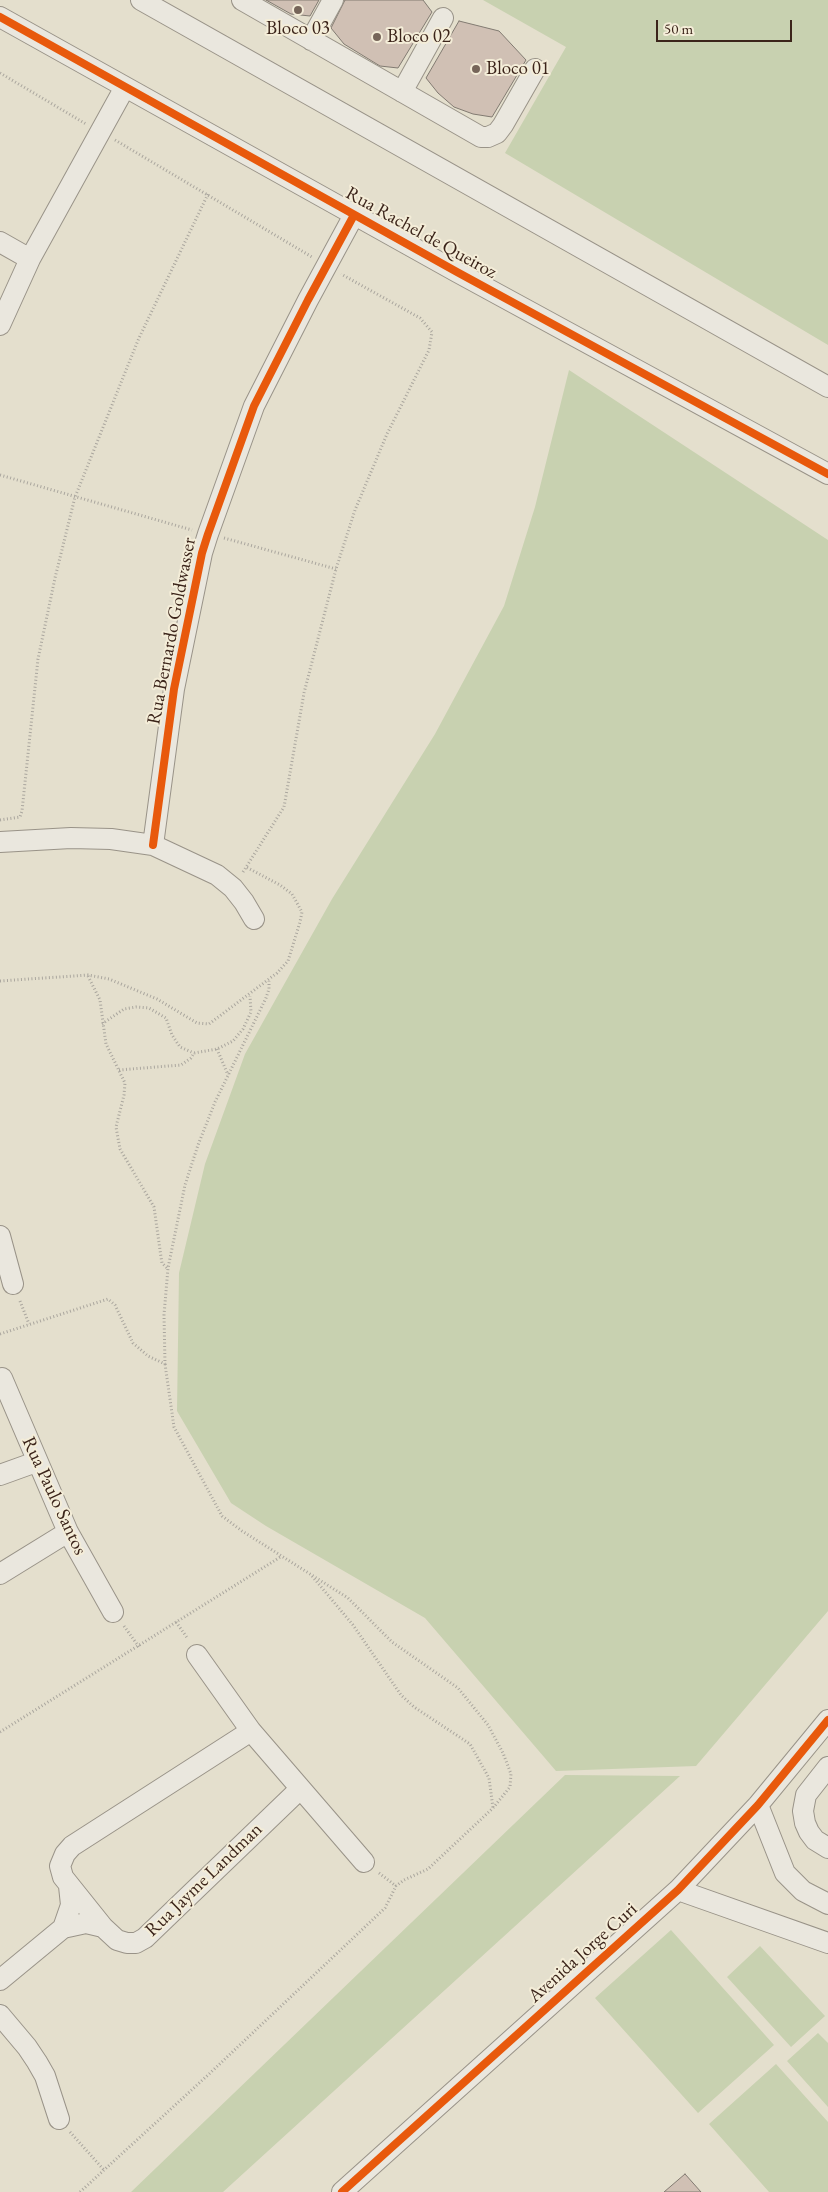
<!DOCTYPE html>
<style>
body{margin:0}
#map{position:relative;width:828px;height:2192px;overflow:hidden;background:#e4dfcd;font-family:"EB Garamond",serif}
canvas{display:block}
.scale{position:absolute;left:656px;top:20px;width:136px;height:22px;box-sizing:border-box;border:2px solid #3b241a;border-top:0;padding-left:6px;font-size:15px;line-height:18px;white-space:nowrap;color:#3b241a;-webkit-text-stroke:4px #f4edd8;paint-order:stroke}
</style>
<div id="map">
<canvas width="828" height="2192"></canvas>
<div class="scale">50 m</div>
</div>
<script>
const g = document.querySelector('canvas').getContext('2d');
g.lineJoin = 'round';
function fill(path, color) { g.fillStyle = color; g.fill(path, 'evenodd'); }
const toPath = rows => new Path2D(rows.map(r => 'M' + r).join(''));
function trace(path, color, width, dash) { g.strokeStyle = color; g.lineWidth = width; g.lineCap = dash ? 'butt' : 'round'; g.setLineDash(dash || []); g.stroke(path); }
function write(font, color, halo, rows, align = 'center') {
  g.font = font + ' "EB Garamond",serif'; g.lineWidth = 4; g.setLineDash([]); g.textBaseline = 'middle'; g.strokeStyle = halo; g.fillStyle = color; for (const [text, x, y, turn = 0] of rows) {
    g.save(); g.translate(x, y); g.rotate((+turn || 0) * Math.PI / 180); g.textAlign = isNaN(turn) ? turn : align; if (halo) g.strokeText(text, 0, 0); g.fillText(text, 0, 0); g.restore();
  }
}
fill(toPath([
 [483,0,828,0,828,345,505,153,566,47],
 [569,370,828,540,828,1611,696,1766,556,1771,425,1618,266,1526,231,1503,177,1411,179,1273,205,1164,245,1054,332,899,435,734,504,606,535,507],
 [565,1775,680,1776,223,2192,131,2192],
 [671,1930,774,2045,698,2113,595,1998],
 [760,1946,825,2016,791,2047,727,1977],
 [818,2033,828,2043,828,2107,787,2061],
 [776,2064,828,2122,828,2192,769,2192,709,2124]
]), '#c8d1b0');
const building = toPath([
 [266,0,319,0,310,16,291,14,266,0],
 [345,0,423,0,432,12,398,68,380,66,344,44,331,28,345,0],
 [459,21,499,31,526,60,492,117,473,114,454,107,438,93,426,78,459,21],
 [685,2174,701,2192,664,2192,685,2174]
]);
fill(building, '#d0c0b4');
trace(building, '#817a71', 1);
const minor = toPath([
 [141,0,828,387],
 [242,0,481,137,488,137,497,133,503,125,535,69],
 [0,17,457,272,828,474],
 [311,40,333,0],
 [402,92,443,18],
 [0,242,30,259],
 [0,325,30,259,125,87],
 [0,842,71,838,111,839,153,845,217,875,233,888,244,902,254,919],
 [153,845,174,689,202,553,208,534,254,406,308,300,354,215],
 [0,1236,13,1284],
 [2,1378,68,1532,113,1612],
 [0,1475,36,1462],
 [0,1574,68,1532],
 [197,1655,251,1731,364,1862],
 [251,1731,72,1846,65,1854,60,1866,63,1877,103,1927,117,1940,127,1943,136,1943,145,1938,300,1789],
 [828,1767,806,1795,803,1811,805,1823,809,1832,815,1840,828,1848],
 [758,1805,785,1873,803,1891,828,1904],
 [69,1886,71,1905,63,1928,86,1923,103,1927],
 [678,1890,828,1943],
 [0,1980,63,1928],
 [0,2015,27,2047,37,2062,45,2076,59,2119],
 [342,2192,678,1890,758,1805,828,1720]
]);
trace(minor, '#999388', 22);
trace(toPath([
 [0,73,86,124],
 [115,140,312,257],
 [0,475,192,530],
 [224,538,336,569],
 [0,820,20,817,22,811,38,659,55,578,75,497,139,338,208,194],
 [243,872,284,807,304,693,336,569,355,510,387,434,429,350,432,332,420,318,341,274],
 [88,976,100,1000,106,1044,125,1083,124,1095,116,1127,120,1149,154,1207,161,1257,162,1263,167,1268],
 [0,981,88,975,109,979,157,999,197,1023,209,1024,277,973,288,961,300,922,302,912,292,894,280,885,246,867],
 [102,1024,124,1009,136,1007,149,1008,166,1018,172,1035,180,1047,194,1053],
 [217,1049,228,1075],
 [119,1070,181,1065,191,1058,194,1053,217,1049,233,1041,243,1029,251,1012,250,996],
 [20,1301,29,1324],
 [0,1334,108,1299,115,1305,133,1343,148,1356,165,1364,164,1315,168,1268,185,1185,198,1145,215,1102,266,998,269,989,269,981],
 [312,1576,353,1625,401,1695,414,1707,470,1744,489,1778,493,1808],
 [176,1622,188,1639],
 [124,1626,139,1647],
 [0,1732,282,1556],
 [379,1873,396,1886],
 [70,2132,104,2170],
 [80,2192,208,2075,385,1908,396,1886,404,1880,428,1869,493,1808,510,1787,511,1774,503,1753,488,1725,458,1688,392,1642,348,1598,242,1531,222,1516,174,1427,165,1364]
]), '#aaa69e', 3, [1, 2.5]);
trace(minor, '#eae7de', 20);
trace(toPath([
 [0,17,457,272,828,474],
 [153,845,174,689,202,553,208,534,254,406,308,300,354,215],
 [342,2192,678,1890,758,1805,828,1720]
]), '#e8590c', 8);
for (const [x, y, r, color] of [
 [298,10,5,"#766559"],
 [377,37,5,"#766559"],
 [476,69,5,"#766559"]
]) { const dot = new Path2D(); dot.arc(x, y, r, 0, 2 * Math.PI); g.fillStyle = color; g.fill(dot); trace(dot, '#f4edd8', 2); }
write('19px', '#3b241a', '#f4edd8', [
 ["Bloco 03",298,29,"center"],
 ["Bloco 02",387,37],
 ["Bloco 01",486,69]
], 'left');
write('19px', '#3b241a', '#f4edd8', [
 ["Rua Rachel de Queiroz",421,233,29],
 ["Rua Bernardo Goldwasser",172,631,-79],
 ["Rua Paulo Santos",54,1496,65],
 ["Rua Jayme Landman",204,1880,-44],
 ["Avenida Jorge Curi",583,1953,-42]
]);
</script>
